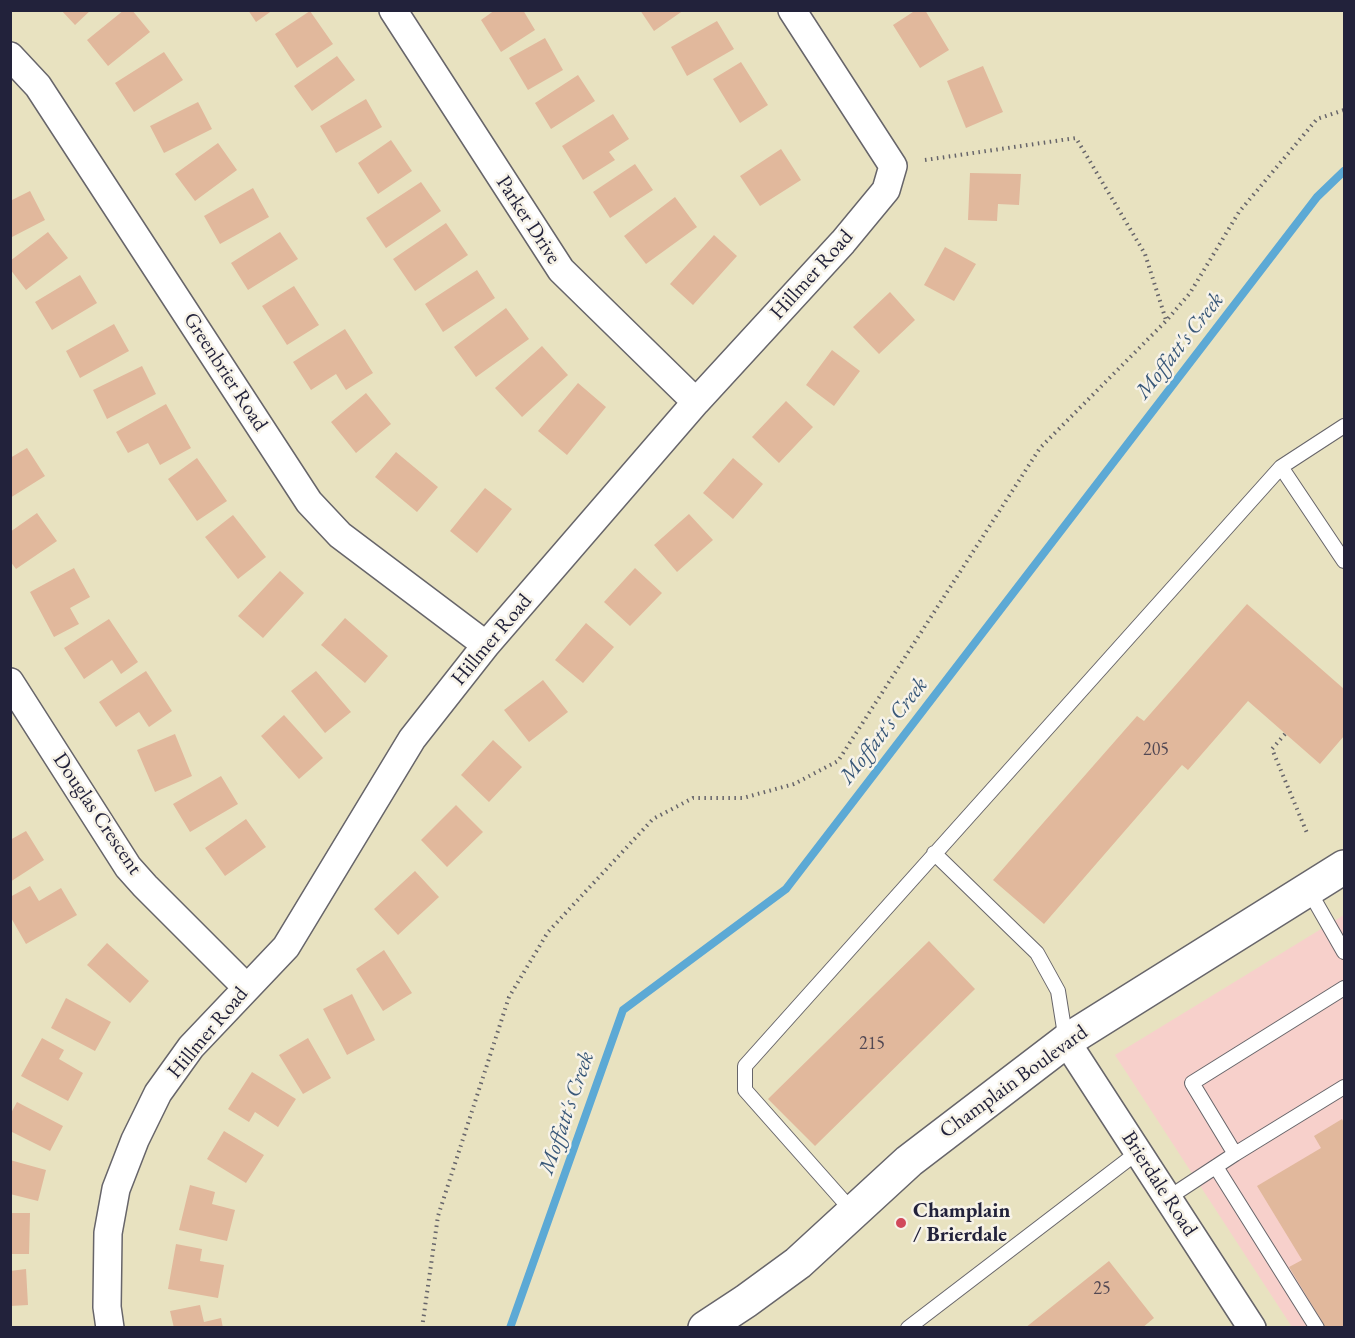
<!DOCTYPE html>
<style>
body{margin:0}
#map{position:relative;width:1355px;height:1338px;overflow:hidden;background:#e8e2c0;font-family:"EB Garamond",serif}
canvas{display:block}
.frame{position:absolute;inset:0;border:12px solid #22223b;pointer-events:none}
</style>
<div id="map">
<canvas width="1355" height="1338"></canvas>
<div class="frame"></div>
</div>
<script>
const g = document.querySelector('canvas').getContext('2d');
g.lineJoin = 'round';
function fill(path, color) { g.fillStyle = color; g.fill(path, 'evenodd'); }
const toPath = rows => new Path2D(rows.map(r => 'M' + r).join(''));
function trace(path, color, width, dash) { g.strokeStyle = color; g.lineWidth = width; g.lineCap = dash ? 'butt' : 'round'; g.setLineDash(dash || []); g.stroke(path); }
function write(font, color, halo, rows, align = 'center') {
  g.font = font + ' "EB Garamond",serif'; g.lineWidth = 5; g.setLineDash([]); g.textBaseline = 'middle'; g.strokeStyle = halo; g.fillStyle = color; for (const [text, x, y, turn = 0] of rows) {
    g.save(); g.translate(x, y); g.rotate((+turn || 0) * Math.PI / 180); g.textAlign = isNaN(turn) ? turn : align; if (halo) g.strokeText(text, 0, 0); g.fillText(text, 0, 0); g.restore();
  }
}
fill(toPath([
 [1344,915,1344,1327,1292,1327,1115,1055]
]), '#f7d0cb');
trace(toPath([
 [510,1328,623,1010,786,889,1317,197,1344,171]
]), '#5ca9d5', 8);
fill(toPath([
 [61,10,91,10,75,25],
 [124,10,132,10,150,32,108,66,87,40],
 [248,10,273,10,256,22],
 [495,10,523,10,535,30,501,52,481,20],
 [640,10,684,10,654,31],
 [916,10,925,10,949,50,920,68,893,25],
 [310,11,333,44,297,68,275,34],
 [717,21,734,49,687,76,671,47],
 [545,38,563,70,528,90,509,58],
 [164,52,183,80,134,112,115,83],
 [337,56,355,80,312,111,294,86],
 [741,62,768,105,740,123,713,79],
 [983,66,1003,112,966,128,947,81],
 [578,75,595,101,551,129,535,103],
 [366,99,382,127,336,153,320,126],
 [198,102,212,129,164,153,150,126],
 [613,114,629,139,609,152,615,160,583,180,562,146],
 [391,140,412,171,378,194,358,163],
 [218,143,237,170,195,201,175,174],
 [781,149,801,180,760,206,740,176],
 [635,164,653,190,610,218,593,192],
 [970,173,1021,174,1019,205,998,204,997,221,968,220],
 [421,182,441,211,386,248,366,218],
 [253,188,269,217,220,244,204,216],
 [30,191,45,220,10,238,10,201],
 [675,197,697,227,646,264,624,236],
 [446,223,468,255,415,291,393,259],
 [48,232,68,258,26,290,10,269,10,261],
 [280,232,298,259,248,290,231,263],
 [714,235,737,256,693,305,670,284],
 [945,247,976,264,954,301,924,285],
 [477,270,495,298,443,332,425,304],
 [80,275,97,303,52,330,35,302],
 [294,286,319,325,287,345,262,306],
 [890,292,915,320,879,354,853,327],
 [506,308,529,339,476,377,454,347],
 [114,324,129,351,80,378,66,351],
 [345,329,373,373,346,390,336,374,311,390,293,362],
 [542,346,568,375,522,417,495,388],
 [832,350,860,371,834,406,806,385],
 [142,366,156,394,107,419,93,390],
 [578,383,606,407,567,455,538,431],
 [366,393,391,424,356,453,331,422],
 [786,401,813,427,779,463,752,437],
 [166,404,191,448,160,465,148,443,128,453,116,432],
 [27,448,45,476,10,498,10,458],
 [396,452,438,487,417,512,375,477],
 [197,458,227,501,197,521,168,479],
 [733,458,763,484,733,519,703,493],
 [485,488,512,509,477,553,450,531],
 [37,513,57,541,16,569,10,561,10,532],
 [689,514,713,540,677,572,654,545],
 [233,515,266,557,238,579,205,537],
 [74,568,90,597,70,608,79,624,54,637,30,592],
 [635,568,662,593,630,626,604,602],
 [280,571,304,593,263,638,238,616],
 [1247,604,1344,689,1344,736,1320,764,1248,701,1188,770,1182,765,1044,924,993,880,1137,716,1144,721],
 [345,618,388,656,365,683,321,645],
 [109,619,138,662,121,674,112,660,84,679,64,648],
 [586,623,614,647,583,683,555,660],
 [146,671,172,711,149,727,139,712,116,727,99,702],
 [316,671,351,712,325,733,291,691],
 [543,680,568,712,529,742,504,710],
 [284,715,323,758,299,779,261,736],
 [175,734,192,776,155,792,137,750],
 [493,740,522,767,489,802,461,775],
 [221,776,238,804,190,832,173,804],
 [456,805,483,832,447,867,421,840],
 [246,819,266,847,225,876,205,848],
 [26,831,44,860,10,882,10,840],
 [415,871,439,897,398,935,374,909],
 [30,886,39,901,61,888,77,915,26,944,10,916,10,897],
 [929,941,975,989,815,1146,768,1099],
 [107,943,149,981,130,1003,87,965],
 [384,950,412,993,383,1011,356,969],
 [352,994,375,1040,347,1055,323,1009],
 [66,998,111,1022,95,1051,51,1028],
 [42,1038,64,1050,59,1059,83,1073,68,1101,21,1076],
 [308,1038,331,1078,303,1094,279,1055],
 [252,1072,296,1099,278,1127,255,1112,249,1122,228,1109],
 [17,1102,63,1126,50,1151,10,1131,10,1115],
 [1342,1119,1344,1123,1344,1328,1326,1328,1289,1267,1302,1260,1257,1186,1321,1148,1314,1136],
 [224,1131,264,1155,246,1183,207,1159],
 [10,1160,46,1170,38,1201,10,1194],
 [190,1185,215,1192,212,1204,235,1210,227,1241,179,1230],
 [10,1213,30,1213,29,1254,10,1254],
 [176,1244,202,1249,200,1261,224,1265,218,1298,168,1289],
 [1109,1261,1154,1318,1142,1328,1025,1328],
 [26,1269,28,1305,10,1306,10,1271],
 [200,1305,204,1322,221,1318,223,1328,174,1328,170,1311]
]), '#e1b89c');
const lane = toPath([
 [1281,467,1344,561],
 [934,853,1037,953,1058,991,1066,1041],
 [1308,889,1344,952],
 [1235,1154,1344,1087],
 [1216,1167,1317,1328],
 [1168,1198,1235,1154,1192,1083,1344,988],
 [854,1213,745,1090,745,1066,1281,467,1344,426],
 [908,1328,1138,1152]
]);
const street = toPath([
 [393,10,561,270,696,402],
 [10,56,38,86,309,502,340,535,486,645],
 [10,682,128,867,145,886,246,987],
 [1066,1041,1252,1328],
 [110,1328,107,1307,108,1233,116,1189,135,1140,158,1093,191,1047,286,947,412,739,486,645,696,402,843,242,886,190,893,166,792,10]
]);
const secondary = toPath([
 [705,1328,746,1301,798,1263,909,1161,1066,1041,1344,867]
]);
trace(lane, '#67656a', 16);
trace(street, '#67656a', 30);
trace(secondary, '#67656a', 36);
trace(toPath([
 [925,160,1076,138,1145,254,1166,320],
 [1285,734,1272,749,1307,833],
 [422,1328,438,1216,509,997,548,932,653,819,693,798,743,798,794,784,838,761,1040,448,1166,321,1190,293,1239,212,1317,119,1344,110]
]), '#67656a', 4, [1.5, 4.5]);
trace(lane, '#fff', 14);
trace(street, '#fff', 27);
trace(secondary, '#fff', 33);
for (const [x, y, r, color] of [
 [901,1223,6,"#d1495b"]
]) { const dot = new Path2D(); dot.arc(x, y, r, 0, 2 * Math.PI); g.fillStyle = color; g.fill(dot); trace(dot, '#f7f3e8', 2); }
write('18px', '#524853', null, [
 ["205",1156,750],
 ["215",872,1044],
 ["25",1102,1289]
]);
write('21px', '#22223b', '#f7f3e8', [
 ["Parker Drive",528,220,57],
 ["Hillmer Road",812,275,-48],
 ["Greenbrier Road",225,372,57],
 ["Hillmer Road",492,640,-50],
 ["Douglas Crescent",97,814,56],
 ["Hillmer Road",208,1033,-50],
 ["Champlain Boulevard",1014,1082,-36],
 ["Brierdale Road",1159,1184,57]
]);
write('bold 21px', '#22223b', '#f7f3e8', [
 ["Champlain",913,1211],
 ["/ Brierdale",913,1235]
], 'left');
write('italic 22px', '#395879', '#f7f3e8', [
 ["Moffatt's Creek",1180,346,-52],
 ["Moffatt's Creek",884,731,-52],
 ["Moffatt's Creek",567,1113,-71]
]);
</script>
